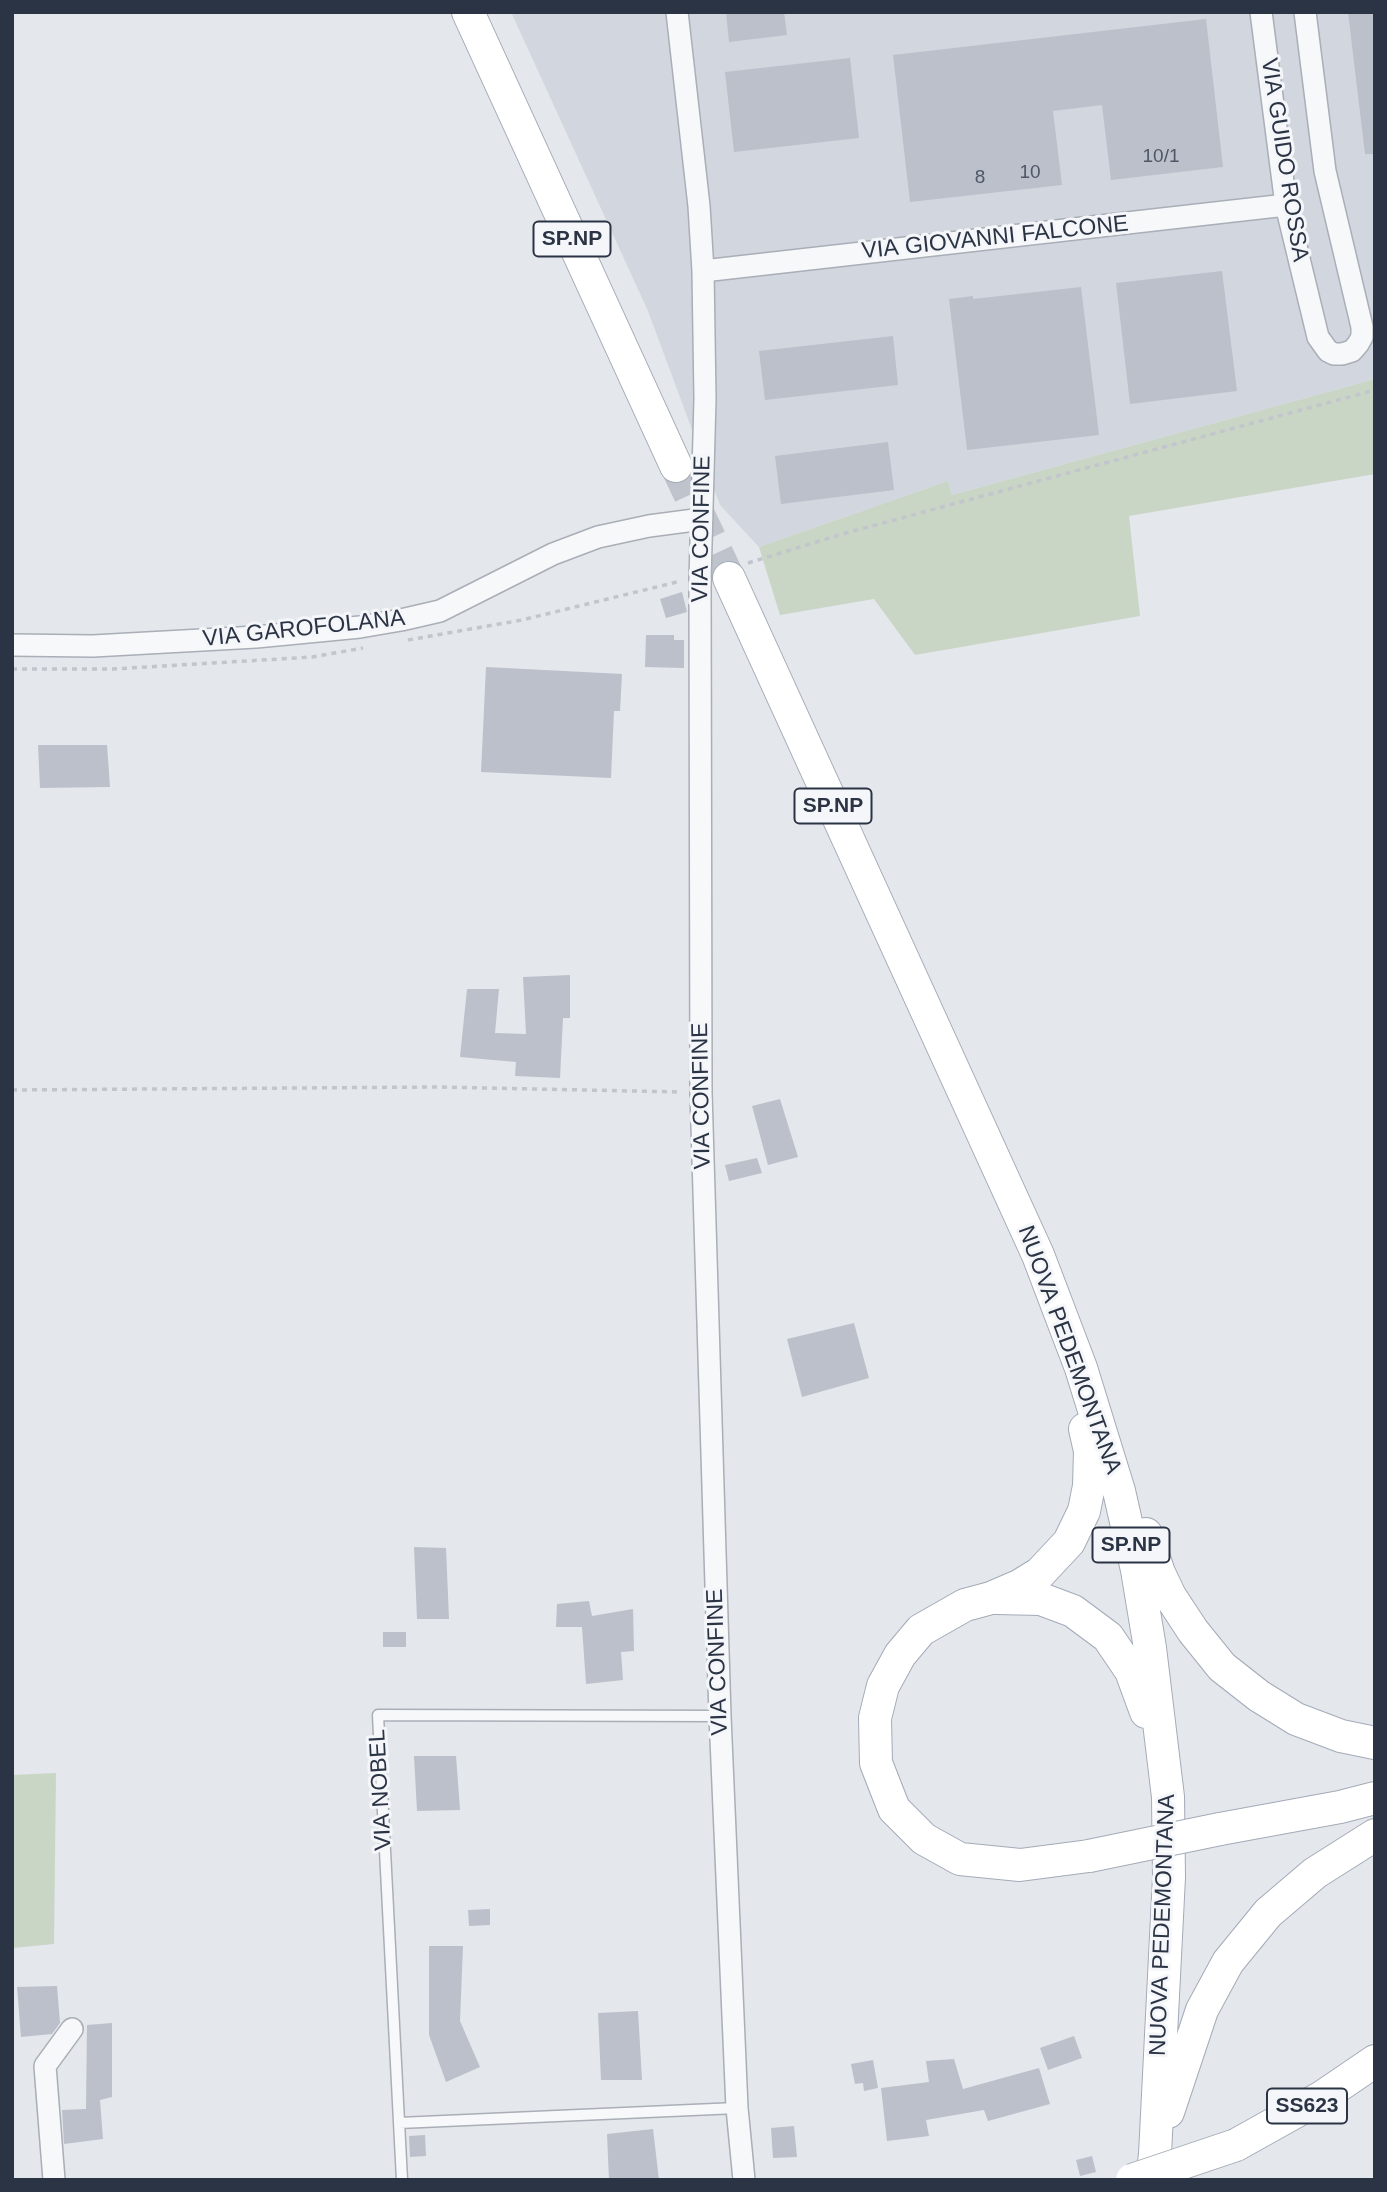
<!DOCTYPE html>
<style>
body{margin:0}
#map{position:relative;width:1387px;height:2192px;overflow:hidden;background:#e4e7ec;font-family:Arial,sans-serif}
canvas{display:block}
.frame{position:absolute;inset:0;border:14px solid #2b3445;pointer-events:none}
</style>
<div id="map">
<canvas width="1387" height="2192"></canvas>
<div class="frame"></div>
</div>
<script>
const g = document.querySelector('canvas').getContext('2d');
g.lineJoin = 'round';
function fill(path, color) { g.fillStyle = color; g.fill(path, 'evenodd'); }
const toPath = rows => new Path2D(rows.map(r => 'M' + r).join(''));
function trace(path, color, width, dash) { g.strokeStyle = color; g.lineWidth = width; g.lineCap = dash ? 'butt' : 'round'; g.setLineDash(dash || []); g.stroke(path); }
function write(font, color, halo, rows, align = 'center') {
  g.font = font + ' Arial,sans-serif'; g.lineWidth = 6; g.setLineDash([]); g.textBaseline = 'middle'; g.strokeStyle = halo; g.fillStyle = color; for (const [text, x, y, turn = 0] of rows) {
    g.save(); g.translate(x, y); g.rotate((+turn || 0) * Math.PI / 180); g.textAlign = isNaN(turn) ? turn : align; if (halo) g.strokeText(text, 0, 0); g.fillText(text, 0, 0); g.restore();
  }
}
fill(toPath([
 [511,12,1375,12,1375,379,952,495,948,481,759,547,720,505,648,311]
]), '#d2d6de');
fill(toPath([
 [1375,379,1375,474,1129,516,1140,616,915,655,874,599,780,615,759,547,948,481,952,495],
 [56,1773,54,1944,12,1948,12,1775]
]), '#c9d6c5');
fill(toPath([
 [726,12,784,12,787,35,729,42],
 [1348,12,1375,12,1375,154,1365,154],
 [1206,19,1223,167,1111,180,1102,105,1053,111,1062,185,910,202,893,55],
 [850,58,859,138,734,152,725,72],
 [1222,271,1237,391,1130,404,1116,283],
 [1081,287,1099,435,967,450,949,299,973,296,973,299],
 [893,336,898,385,765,400,759,351],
 [888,442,894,490,781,504,775,456],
 [682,592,687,612,666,618,660,599],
 [646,635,674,635,674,640,684,640,684,668,645,667],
 [486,667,622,674,620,711,614,711,611,778,481,772],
 [38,745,107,745,110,787,40,788],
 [570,975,570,1018,563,1018,560,1078,515,1076,516,1062,460,1057,467,989,499,989,495,1033,526,1034,523,977],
 [780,1099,798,1157,768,1165,752,1106],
 [757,1158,762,1173,729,1181,725,1165],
 [854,1323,869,1378,802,1397,787,1339],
 [414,1547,446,1548,449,1619,417,1619],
 [589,1601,592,1616,633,1609,634,1651,621,1652,623,1680,586,1684,582,1627,556,1627,557,1604],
 [383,1632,406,1632,406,1647,383,1647],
 [414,1756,456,1756,460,1810,417,1811],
 [490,1909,490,1925,469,1926,468,1910],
 [429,1946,463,1946,460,2021,480,2067,446,2082,429,2035],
 [57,1986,60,2023,52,2034,21,2037,17,1987],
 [638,2011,642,2080,601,2080,598,2013],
 [112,2023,112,2097,100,2100,103,2139,64,2144,62,2110,86,2109,87,2025],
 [1074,2036,1082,2058,1048,2070,1040,2048],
 [954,2059,963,2089,1039,2068,1050,2104,988,2121,984,2110,926,2120,929,2136,887,2141,881,2088,929,2082,926,2061],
 [873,2060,878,2088,864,2091,863,2083,855,2084,851,2064],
 [794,2126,797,2157,773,2158,771,2128],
 [653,2129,659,2180,609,2180,607,2134],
 [425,2135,426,2156,410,2157,409,2136],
 [1092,2156,1096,2172,1080,2176,1076,2160]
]), '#bbc0ca');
trace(toPath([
 [676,466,729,578]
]), '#bfc3cb', 32, [32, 16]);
const service = toPath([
 [399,2123,737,2108],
 [402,2180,378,1715,720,1716]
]);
const minor = toPath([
 [677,12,699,206,703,271,705,399,700,580,701,1093,720,1716,737,2108,744,2180],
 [1261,12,1286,205,1318,337,1328,351,1334,354,1342,354,1352,351,1358,344,1362,337,1362,327,1325,171,1305,12],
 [703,271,1286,205],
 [12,645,93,646,256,637,360,627,401,620,440,611,553,554,598,537,649,526,702,519],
 [54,2180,45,2066,72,2029]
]);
const primary = toPath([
 [468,12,676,466],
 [729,578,1038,1255,1081,1368,1119,1491,1137,1570,1150,1648,1168,1797,1169,1877,1155,2154,1152,2180],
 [1085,1429,1090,1451,1089,1486,1084,1511,1069,1542,1040,1573,1019,1586,991,1598,965,1605,921,1630,900,1655,883,1686,875,1718,876,1763,894,1809,924,1839,960,1859,1020,1865,1089,1856],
 [1146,1534,1159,1573,1170,1596,1193,1631,1222,1667,1259,1696,1296,1719,1341,1736,1375,1743],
 [996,1598,1041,1599,1073,1611,1108,1637,1131,1671,1146,1712],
 [1220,1829,1340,1807,1375,1798],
 [1168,2112,1202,2010,1228,1962,1268,1913,1315,1873,1375,1835],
 [1236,2145,1322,2097,1375,2061]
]);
trace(service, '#a9aeb7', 13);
trace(minor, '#a9aeb7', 24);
trace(primary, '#a3abb8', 34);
trace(toPath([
 [748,563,846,533,1375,390],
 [408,640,522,620,681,581],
 [12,669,113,669,312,657,363,648],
 [12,1090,437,1087,682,1092]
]), '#c2c5cb', 3.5, [5, 5]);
trace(service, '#f7f8fa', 10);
trace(minor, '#f7f8fa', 21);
trace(primary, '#fff', 32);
const primaryBridge = toPath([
 [1089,1856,1220,1829],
 [1132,2180,1236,2145]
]);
trace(primaryBridge, '#a3abb8', 34, []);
trace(primaryBridge, '#fff', 32);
write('19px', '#4f5766', null, [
 ["10/1",1161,157],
 ["10",1030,173],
 ["8",980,178]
]);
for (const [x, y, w] of [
 [572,239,77],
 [833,806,77],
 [1131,1545,77],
 [1307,2106,80]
]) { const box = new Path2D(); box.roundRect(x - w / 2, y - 17.5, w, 35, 5); g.fillStyle = '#f4f6f9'; g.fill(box); trace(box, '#2b3445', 2); }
write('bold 21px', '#2b3445', null, [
 ["SP.NP",572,239],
 ["SP.NP",833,806],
 ["SP.NP",1131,1545],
 ["SS623",1307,2106]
]);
write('23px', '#2b3445', '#f4f6f9', [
 ["VIA GUIDO ROSSA",1284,160,81],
 ["VIA GIOVANNI FALCONE",995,238,-6],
 ["VIA CONFINE",702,529,-89],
 ["VIA GAROFOLANA",304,629,-6],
 ["VIA CONFINE",702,1096,-91],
 ["NUOVA PEDEMONTANA",1069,1350,70],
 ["VIA CONFINE",718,1662,-92],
 ["VIA NOBEL",381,1790,-93],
 ["NUOVA PEDEMONTANA",1163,1925,-88]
]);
</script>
